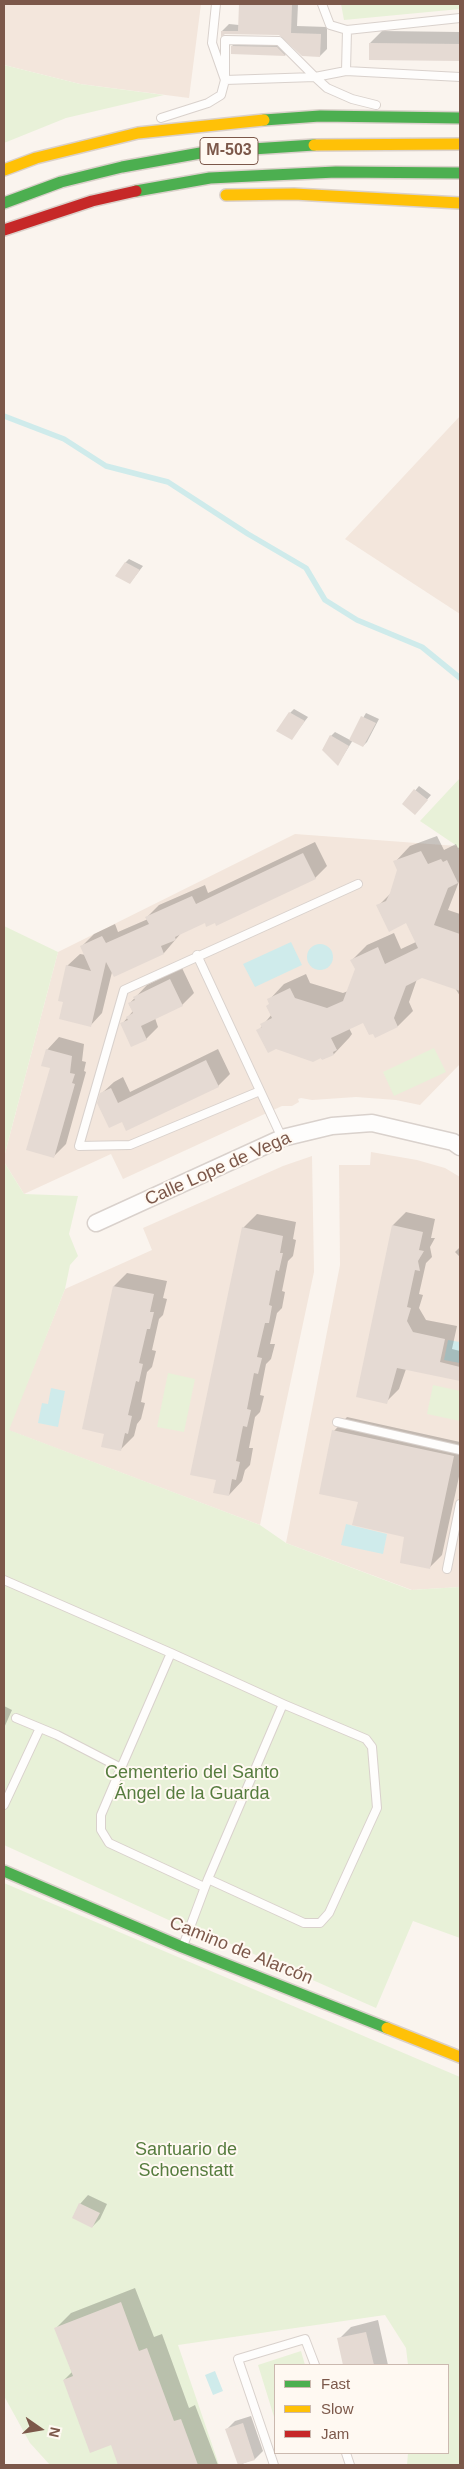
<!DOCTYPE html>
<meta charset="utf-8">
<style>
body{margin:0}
#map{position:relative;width:464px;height:2469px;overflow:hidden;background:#faf4ee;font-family:Helvetica,sans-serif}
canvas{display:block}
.frame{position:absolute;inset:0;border:5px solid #7c584a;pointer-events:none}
.legend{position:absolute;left:274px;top:2364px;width:175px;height:90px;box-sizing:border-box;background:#fff9f2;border:1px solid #cbb9af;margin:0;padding:6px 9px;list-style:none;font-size:15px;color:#7c584a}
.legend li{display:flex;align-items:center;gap:10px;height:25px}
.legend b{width:25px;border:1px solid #cbb9af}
.north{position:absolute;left:15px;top:2404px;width:50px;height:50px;-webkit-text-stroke:4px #fff9f2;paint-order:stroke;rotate:103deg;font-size:14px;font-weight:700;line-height:20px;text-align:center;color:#7c584a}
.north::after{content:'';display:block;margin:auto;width:18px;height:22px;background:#7c584a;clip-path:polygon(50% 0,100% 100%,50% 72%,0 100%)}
</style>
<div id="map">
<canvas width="464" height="2469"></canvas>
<div class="frame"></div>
<ul class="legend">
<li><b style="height:6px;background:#4caf50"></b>Fast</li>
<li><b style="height:6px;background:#ffc107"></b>Slow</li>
<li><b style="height:6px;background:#c62828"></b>Jam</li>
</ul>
<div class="north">N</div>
</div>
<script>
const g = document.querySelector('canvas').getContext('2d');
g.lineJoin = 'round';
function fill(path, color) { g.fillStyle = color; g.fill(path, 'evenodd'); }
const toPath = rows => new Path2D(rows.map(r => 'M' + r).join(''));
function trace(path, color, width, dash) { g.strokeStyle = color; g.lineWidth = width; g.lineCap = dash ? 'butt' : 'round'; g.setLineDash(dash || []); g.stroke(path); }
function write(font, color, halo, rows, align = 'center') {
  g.font = font + ' Helvetica,sans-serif'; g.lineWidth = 4; g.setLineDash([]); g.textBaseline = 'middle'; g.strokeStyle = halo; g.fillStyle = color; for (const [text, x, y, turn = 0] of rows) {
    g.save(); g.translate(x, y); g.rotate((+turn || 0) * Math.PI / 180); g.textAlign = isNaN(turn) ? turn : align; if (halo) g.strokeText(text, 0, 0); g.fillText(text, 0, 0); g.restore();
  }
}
fill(toPath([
 [4,4,201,4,189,98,80,84,4,65],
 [460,416,460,614,345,539],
 [295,834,457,846,460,852,460,1064,420,1105,396,1100,356,1097,312,1100,301,1098,298,1099,299,1102,292,1106,282,1106,123,1179,111,1154,24,1194,4,1162,4,1157,58,952],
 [371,1152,417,1160,445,1168,460,1177,460,1587,412,1590,286,1543,340,1265,339,1165,370,1165],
 [312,1156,314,1272,260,1525,8,1430,65,1289,152,1250,143,1228,283,1166]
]), '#f3e6dc');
fill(toPath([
 [341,4,460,4,460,9,344,20],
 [4,65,80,84,164,95,66,118,4,143],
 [460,778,460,852,457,846,420,821],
 [4,926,58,952,4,1157],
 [434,1048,446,1072,394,1096,383,1072],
 [4,1162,24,1194,78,1196,69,1234,78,1256,70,1265,65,1289,9,1430,260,1525,286,1543,411,1590,460,1587,460,1938,413,1921,376,2008,197,1929,195,1932,4,1845],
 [168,1373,195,1379,184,1432,157,1427],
 [433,1385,460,1391,460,1421,427,1414],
 [4,1883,460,2077,460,2465,407,2465,408,2453,448,2453,448,2365,408,2365,406,2348,385,2315,178,2345,219,2465,50,2465,30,2443,4,2396],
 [301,2351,305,2365,275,2365,275,2420,258,2365]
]), '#e8f1d8');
fill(toPath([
 [291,942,302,965,255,987,243,964],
 '307 957a13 13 0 1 1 26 0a13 13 0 1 1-26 0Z',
 [448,1340,460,1342,460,1363,444,1360],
 [51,1388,65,1391,58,1427,38,1423,42,1403,48,1404],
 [346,1524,387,1534,383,1554,341,1545],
 [215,2371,223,2391,213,2395,205,2375]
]), '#cfebeb');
fill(toPath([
 [240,4,298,4,297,26,327,27,327,49,320,56,280,34,222,31,229,24,239,25],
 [382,31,460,32,460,59,370,58,370,43],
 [236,42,281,43,289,51,285,55,232,53,232,46],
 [129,559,143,566,130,583,125,563],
 [294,709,308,717,292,738,290,713],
 [366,713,379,719,367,742,363,746,353,740,338,764,331,736,335,732,350,740],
 [419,786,431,795,419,809,404,804],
 [437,836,444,850,456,844,458,848,460,847,460,879,448,910,460,914,460,996,455,988,422,977,417,979,409,1002,413,1011,398,1026,376,1036,364,1021,349,1028,352,1034,349,1038,334,1054,323,1059,258,1031,272,1014,269,1000,284,984,306,974,310,983,343,993,348,991,356,969,352,960,367,945,394,933,401,949,416,942,407,922,378,906,391,893,399,870,395,862,410,846],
 [315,842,327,866,315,878,216,921,205,921,182,932,164,953,112,972,102,1013,90,1026,65,1001,67,966,80,954,86,955,82,946,94,934,115,924,118,932,148,919,147,917,159,905,205,885,208,893],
 [182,968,194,993,182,1005,155,1018,158,1027,146,1039,122,1024,133,1011,129,1004,147,985],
 [59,1037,84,1044,82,1061,86,1062,84,1071,86,1072,66,1144,54,1156,51,1067,47,1050],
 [218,1049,230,1074,218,1086,123,1120,101,1094,114,1082,123,1077,130,1092],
 [406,1212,435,1219,431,1238,435,1238,430,1247,432,1257,426,1263,419,1294,423,1295,419,1308,426,1320,457,1326,452,1349,460,1351,460,1380,406,1369,399,1389,386,1402,393,1225],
 [257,1214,296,1222,293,1239,296,1240,293,1256,288,1261,282,1291,285,1292,282,1308,277,1313,270,1344,275,1344,271,1359,266,1364,260,1395,264,1396,260,1412,255,1417,249,1448,253,1448,250,1465,245,1470,242,1481,229,1495,217,1479,243,1228],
 [460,1247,460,1257,455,1252],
 [127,1273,167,1281,163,1298,167,1299,163,1315,159,1319,152,1350,156,1351,152,1367,147,1372,141,1402,145,1403,141,1419,137,1424,134,1436,121,1449,106,1433,114,1286],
 [347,1417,460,1442,460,1472,442,1555,429,1568,334,1431],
 [4,1706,12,1710,4,1728],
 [88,2195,107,2204,100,2219,92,2227,80,2204],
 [135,2288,154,2337,162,2334,189,2408,195,2405,218,2465,120,2465,112,2444,64,2380,72,2372,56,2328,71,2313],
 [378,2320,388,2365,345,2365,339,2339,351,2327],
 [251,2416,263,2451,255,2459,239,2465,227,2429,235,2421]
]), '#0003');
trace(toPath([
 [4,416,64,439,106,466,168,482,248,534,306,568,325,600,357,620,422,647,460,678]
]), '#cfebeb', 5.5);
fill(toPath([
 [239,4,292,4,291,33,321,34,320,57,302,56,279,35,225,34,221,37,221,31,238,31],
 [369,43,460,44,460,61,369,60],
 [231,46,277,47,286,56,231,54],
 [125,562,140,570,130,584,115,576],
 [289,712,305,721,292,740,276,731],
 [361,716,376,723,363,747,349,740],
 [330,735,349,746,338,766,322,750],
 [414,789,428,800,415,815,402,804],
 [421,851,428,864,441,859,443,862,447,860,458,883,448,888,434,925,460,934,460,991,422,978,406,986,394,1018,398,1027,375,1038,373,1034,369,1035,363,1023,331,1038,337,1050,333,1052,334,1055,322,1060,321,1058,313,1062,276,1049,268,1053,256,1030,262,1027,260,1024,272,1018,266,1006,269,1004,267,999,290,988,295,998,327,1008,343,1001,355,969,350,960,378,947,385,964,418,948,406,923,389,932,376,905,386,901,390,893,397,870,393,861],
 [303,853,316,879,216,926,215,923,206,927,205,923,175,937,176,940,161,946,164,954,114,977,106,962,91,1027,59,1019,63,1002,58,1001,66,965,91,971,80,946,102,936,106,943,149,924,145,917,192,896,196,904],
 [170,979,183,1006,141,1026,147,1040,131,1047,120,1023,128,1020,126,1017,133,1013,128,1003,135,1000,133,997],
 [46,1049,72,1056,70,1073,75,1074,72,1083,75,1084,54,1158,26,1150,50,1068,41,1066],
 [206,1060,219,1087,126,1131,122,1122,109,1128,97,1103,100,1093,111,1088,118,1103],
 [392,1225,423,1232,419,1250,424,1251,418,1261,420,1271,415,1270,407,1307,411,1308,407,1321,413,1332,445,1339,440,1362,460,1367,460,1381,397,1368,387,1404,356,1397],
 [242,1227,283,1236,280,1253,283,1253,279,1271,276,1270,269,1305,272,1306,269,1323,265,1323,257,1357,262,1358,258,1374,254,1373,247,1409,251,1410,247,1427,243,1426,236,1461,240,1462,236,1480,232,1479,229,1496,213,1493,216,1480,190,1475],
 [113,1286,154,1294,150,1312,154,1312,150,1329,147,1329,139,1363,143,1364,139,1382,136,1381,128,1415,132,1416,128,1434,125,1433,121,1451,101,1447,104,1434,82,1429],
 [332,1430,454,1456,430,1569,400,1563,404,1537,352,1525,358,1502,319,1494],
 [79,2203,100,2213,92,2228,72,2218],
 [121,2302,139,2351,147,2348,174,2421,181,2419,198,2465,118,2465,111,2445,90,2453,63,2380,73,2376,54,2328],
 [366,2332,374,2365,343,2365,337,2338],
 [243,2423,255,2460,238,2465,225,2429]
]), '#e5dad3');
const lane = toPath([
 [216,4,212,43,225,80,315,77],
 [322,4,330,25,347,30,460,18],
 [346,71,347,30],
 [376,105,352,99,327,88,315,77,346,71,460,77],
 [161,118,208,103,221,95,225,80,225,40,279,41,315,77],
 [197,955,282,1138],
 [260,1091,130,1145,79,1146,124,990,358,884],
 [337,1422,460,1450],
 [447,1569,460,1504],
 [4,1580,171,1653],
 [16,1718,57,1735,121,1768],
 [4,1805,40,1728],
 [204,1887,109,1843,101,1830,101,1815,121,1768,171,1653,283,1704],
 [183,1946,208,1879,304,1923,320,1923,329,1913,377,1808,372,1747,366,1739,283,1704,208,1879],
 [346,2453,350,2465],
 [274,2465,238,2359,305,2339,315,2365]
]);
const street = toPath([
 [96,1223,282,1138,332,1126,372,1123,453,1142,460,1147]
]);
const fast = toPath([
 [264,120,320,116,460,118],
 [136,191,210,178,336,172,460,173],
 [4,203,61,182,122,167,206,152,314,145],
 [4,1871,182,1947,387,2028]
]);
const slow = toPath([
 [314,145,460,144],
 [4,170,36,158,138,133,264,120],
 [226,195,294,194,460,203],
 [387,2028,460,2057]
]);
const jam = toPath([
 [4,230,92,201,136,191]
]);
trace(lane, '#d9d1cc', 10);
trace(street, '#d9d1cc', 19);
trace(fast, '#dad0ca', 14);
trace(slow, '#dad0ca', 14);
trace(jam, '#dad0ca', 14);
trace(lane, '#fefdfc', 8);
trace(street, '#fefdfc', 16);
trace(fast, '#4caf50', 11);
trace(slow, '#ffc107', 11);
trace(jam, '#c62828', 11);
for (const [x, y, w] of [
 [229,151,58]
]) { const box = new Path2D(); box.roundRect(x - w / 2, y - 13.5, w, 27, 4); g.fillStyle = '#fff9f2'; g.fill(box); trace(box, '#7c584a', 1); }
write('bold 16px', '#7c584a', null, [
 ["M-503",229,151]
]);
write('18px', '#7c584a', '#fff9f2', [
 ["Calle Lope de Vega",218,1169,-24],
 ["Camino de Alarcón",241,1951,22]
]);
write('18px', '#567c3e', '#fff9f2', [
 ["Cementerio del Santo",192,1773],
 ["Ángel de la Guarda",192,1794],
 ["Santuario de",186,2150],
 ["Schoenstatt",186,2171]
]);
</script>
